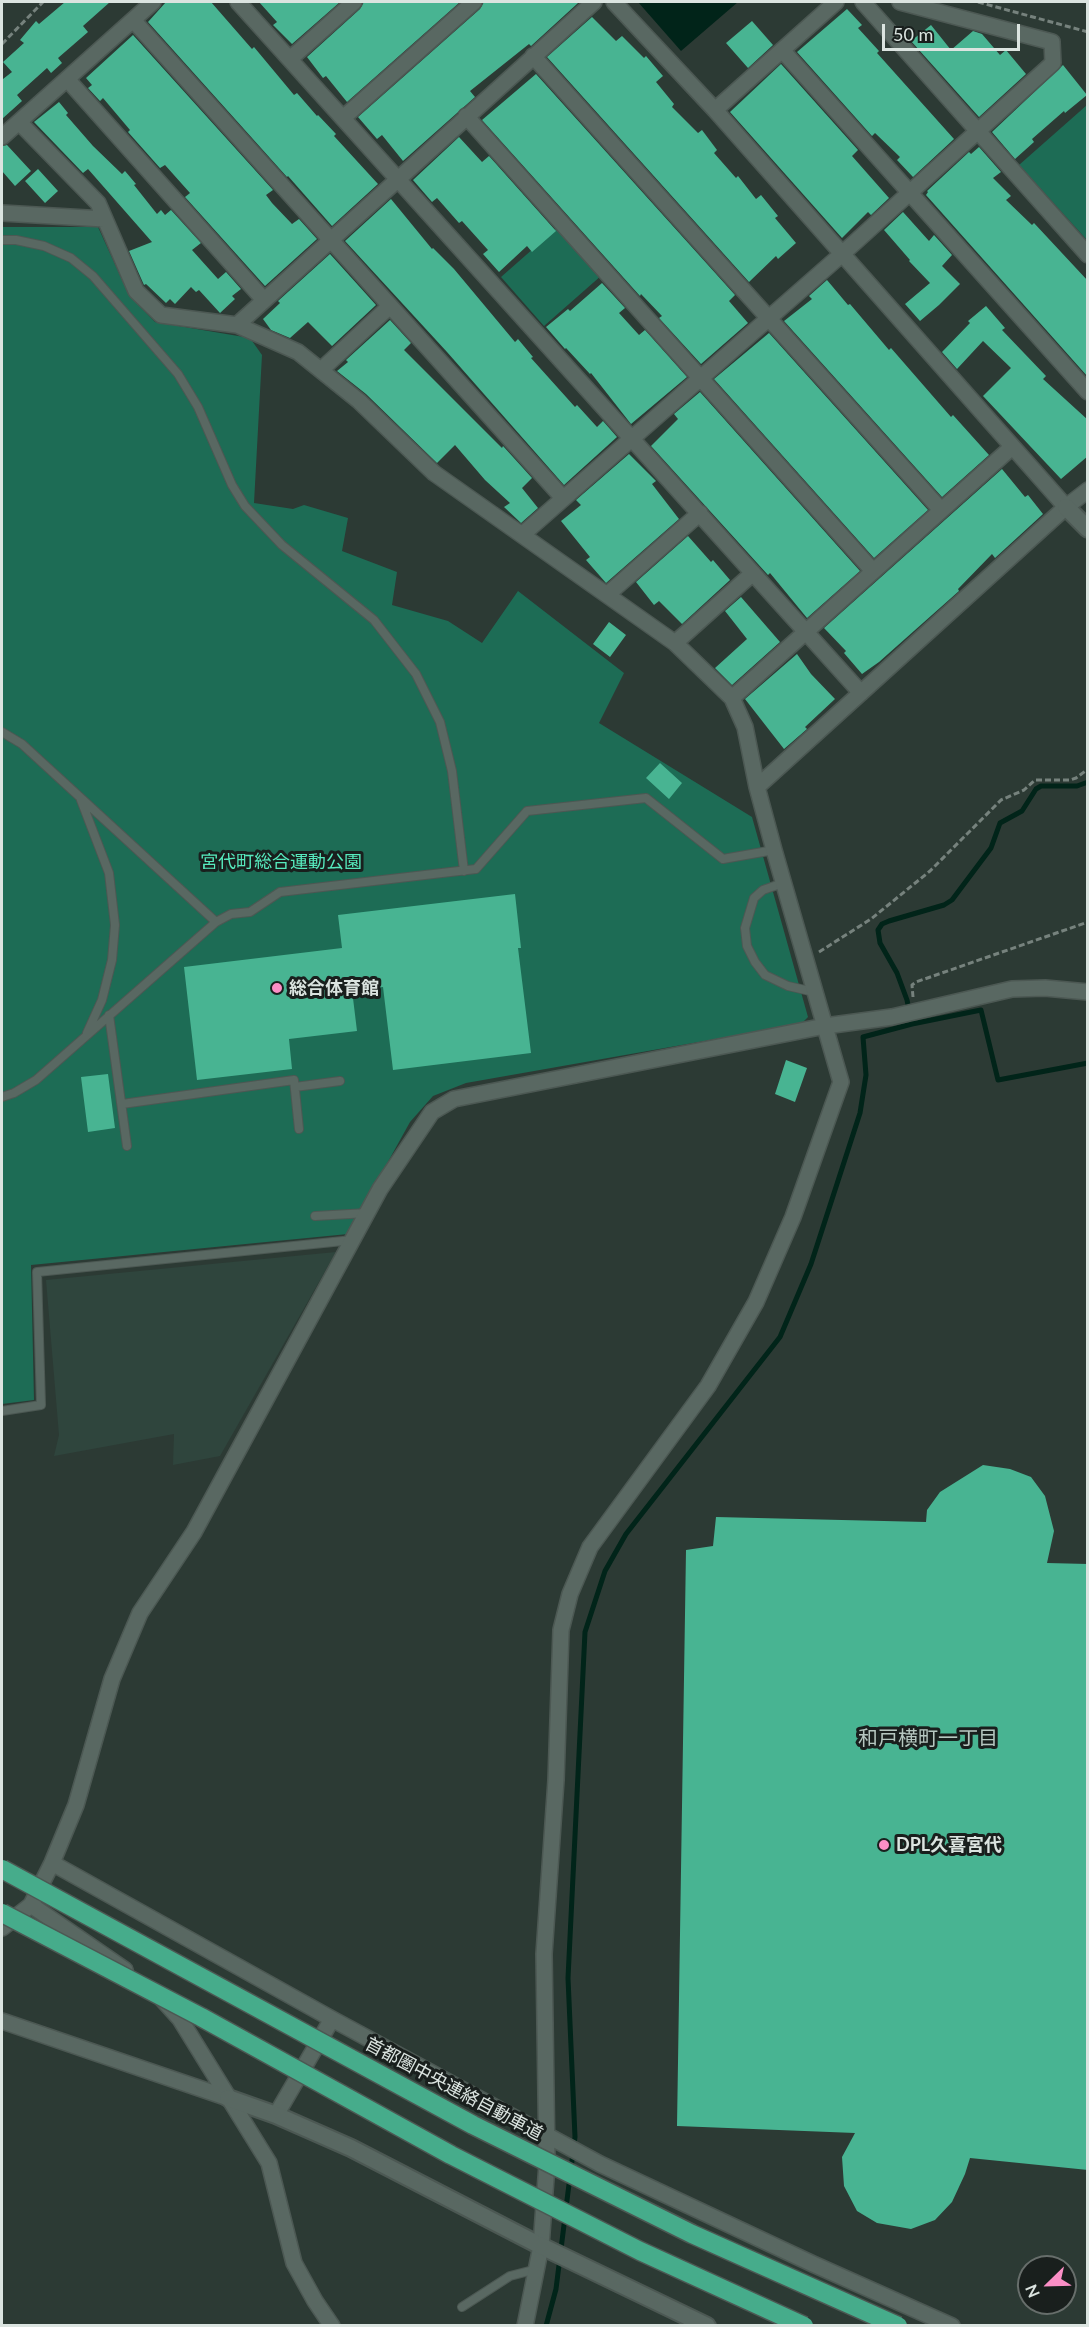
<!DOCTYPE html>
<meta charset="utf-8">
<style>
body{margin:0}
#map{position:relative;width:1089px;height:2327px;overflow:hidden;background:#2c3a34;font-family:Lato,sans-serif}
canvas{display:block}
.frame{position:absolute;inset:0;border:3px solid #dbe4e0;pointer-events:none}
.north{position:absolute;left:1017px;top:2255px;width:60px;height:60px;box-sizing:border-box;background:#191f1d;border:2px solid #676e6b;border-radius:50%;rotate:247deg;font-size:16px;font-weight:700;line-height:24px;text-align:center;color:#dbe4e0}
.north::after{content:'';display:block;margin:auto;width:21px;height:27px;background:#fb8fc6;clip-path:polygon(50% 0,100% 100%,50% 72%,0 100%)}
.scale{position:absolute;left:882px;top:24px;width:138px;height:27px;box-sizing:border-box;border:3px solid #dbe4e0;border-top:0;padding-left:8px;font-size:18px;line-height:21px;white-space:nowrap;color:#dbe4e0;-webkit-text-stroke:4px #191f1d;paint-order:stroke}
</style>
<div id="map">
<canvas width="1089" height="2327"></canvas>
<div class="frame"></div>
<div class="north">N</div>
<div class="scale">50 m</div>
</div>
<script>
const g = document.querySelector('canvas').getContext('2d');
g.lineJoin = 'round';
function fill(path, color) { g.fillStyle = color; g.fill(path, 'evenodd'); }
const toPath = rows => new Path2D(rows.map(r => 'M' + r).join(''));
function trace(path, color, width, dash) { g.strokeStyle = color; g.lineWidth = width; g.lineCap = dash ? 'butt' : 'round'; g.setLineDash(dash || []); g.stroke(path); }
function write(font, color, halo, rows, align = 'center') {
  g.font = font + ' Lato,"Noto Sans JP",sans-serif'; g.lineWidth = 6; g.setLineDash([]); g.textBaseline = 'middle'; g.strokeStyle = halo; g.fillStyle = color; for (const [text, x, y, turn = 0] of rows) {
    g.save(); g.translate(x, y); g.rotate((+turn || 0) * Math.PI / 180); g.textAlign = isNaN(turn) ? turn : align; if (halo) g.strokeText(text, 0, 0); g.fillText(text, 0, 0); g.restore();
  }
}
fill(toPath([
 [336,1252,220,1456,173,1465,174,1434,54,1456,59,1435,46,1280]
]), '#2f453d');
fill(toPath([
 [1087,105,1087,240,1019,165],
 [559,226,602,275,544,326,501,277],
 [2,227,98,227,129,295,155,322,250,338,262,355,254,503,293,509,304,505,348,518,342,551,397,572,392,605,448,621,482,643,518,591,624,673,599,723,752,817,808,1017,801,1024,466,1083,433,1096,410,1122,348,1234,31,1265,34,1400,2,1404]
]), '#1d6c55');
fill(toPath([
 [638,2,738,2,681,51]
]), '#012419');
trace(toPath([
 [912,1024,981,1010,998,1080,1088,1063],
 [566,2208,575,2137,568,1978,585,1632,605,1571,626,1534,780,1337,811,1264,860,1113,866,1075,863,1037,912,1024,907,1000,897,973,880,943,878,930,882,924,889,921,944,905,952,900,991,848,1000,823,1022,811,1036,789,1041,786,1077,786,1088,782],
 [546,2326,556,2289,565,2217]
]), '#012419', 5);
fill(toPath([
 [65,2,110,2,83,26,88,32,58,58,62,63,51,73,47,68,17,95,22,101,2,119,2,77,3,79,12,72,3,62,24,43,20,40,36,21,39,24],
 [166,2,211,2,252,49,254,47,294,95,297,93,317,116,318,115,336,134,334,136,378,184,332,226,288,176,287,177,148,22],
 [259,2,340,2,292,44,273,25,277,22],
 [364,2,460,2,347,102,326,76,323,78,307,57,360,9],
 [484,2,578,3,531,46,529,44,470,91,475,97,403,161,382,135,377,139,358,117,480,9],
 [847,9,862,25,858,28,879,51,877,53,954,139,913,177,897,160,900,157,875,133,872,136,797,52],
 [592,17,616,41,622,36,644,58,646,56,663,76,656,82,674,104,672,107,698,133,702,130,717,150,714,153,736,178,738,176,756,199,761,195,778,216,775,218,796,243,778,259,776,256,749,282,547,57],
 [752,21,773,45,748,68,726,43],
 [931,25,951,50,973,31,982,34,1000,55,1006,50,1026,74,979,117,911,41],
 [133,35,273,190,266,195,272,203,292,224,299,219,317,239,265,286,185,197,190,193,165,165,160,168,128,132,130,130,103,98,100,101,88,88,92,85,86,78],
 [781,64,858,150,852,156,889,198,871,215,868,212,842,238,730,112],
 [1063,65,1087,95,1065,113,1064,111,1032,139,1034,142,1015,159,992,132],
 [536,74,735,295,729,301,748,323,701,364,659,318,662,316,641,294,640,296,482,120],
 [59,102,68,113,66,115,93,146,122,174,125,171,136,184,134,185,157,214,161,210,165,215,171,210,201,243,192,250,218,279,226,272,241,289,232,296,235,299,220,313,199,290,196,292,191,287,175,304,170,299,166,303,146,284,144,285,129,251,152,242,88,169,83,173,34,122],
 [459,137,482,162,489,156,556,231,532,252,527,246,499,272,483,254,488,250,462,221,459,223,437,198,432,202,413,180],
 [7,145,31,171,15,186,2,171,2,146],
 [979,147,1001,172,993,178,1011,196,1006,200,1032,225,1034,223,1088,281,1088,377,926,195,928,192,927,191,969,152,971,154],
 [38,169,58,191,45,203,25,181],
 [391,199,432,249,433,248,454,269,515,342,518,339,533,357,531,358,575,407,577,405,597,427,603,421,617,437,564,485,447,352,345,241],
 [903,212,929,241,934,235,952,255,942,266,960,284,939,305,920,321,905,304,930,283,909,261,910,260,884,230],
 [330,254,376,305,332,346,308,322,290,338,271,330,263,319,280,303,278,301],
 [827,280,848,305,850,304,889,350,891,348,951,417,953,415,989,455,942,497,784,321,812,299,809,296],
 [602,283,625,308,619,313,639,335,645,330,687,377,631,424,591,373,590,374,566,348,565,349,546,327,568,309,570,311],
 [986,306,1005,328,1002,330,1046,376,1043,379,1088,420,1088,456,1061,479,983,396,1011,368,983,341,957,369,942,352,970,323,968,321],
 [390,320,411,343,404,350,502,448,503,446,532,478,522,488,538,508,521,523,504,507,510,503,485,480,455,445,437,463,366,394,337,371,348,362,346,360],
 [769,333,928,510,874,558,714,379],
 [700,392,860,571,807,618,770,573,768,575,651,446,678,419,674,414],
 [629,454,656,481,652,484,679,519,606,583,586,560,590,557,561,521,581,505,576,500],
 [1002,469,1025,497,1028,495,1043,514,995,558,992,554,958,589,959,591,879,662,862,674,844,653,846,651,824,628],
 [688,536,711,562,713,560,730,580,682,624,659,601,654,605,636,582],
 [741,597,780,642,732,685,715,668,747,639,725,611],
 [609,622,626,635,610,657,593,644],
 [797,654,811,674,835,699,805,727,807,729,784,749,745,699],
 [660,763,682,783,669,799,646,778],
 [515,894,521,948,518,948,531,1053,393,1070,383,987,352,990,357,1031,289,1039,292,1069,197,1080,184,967,342,948,338,915],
 [786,1060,807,1068,795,1102,775,1094],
 [108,1074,115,1128,88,1132,81,1077],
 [983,1465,1010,1469,1031,1477,1045,1496,1054,1531,1047,1563,1088,1564,1088,2170,970,2158,965,2174,952,2202,935,2220,911,2229,877,2223,857,2211,844,2186,842,2157,855,2133,677,2126,686,1550,713,1546,716,1517,926,1522,927,1510,940,1492]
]), '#48b492');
const service = toPath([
 [2,240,16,240,44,246,71,258,93,276,178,374,198,407,232,485,245,506,282,545,374,620,416,674,440,722,452,771,464,871],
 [2,732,22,744,216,922],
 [81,800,109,873,115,925,112,960,102,1000,87,1033],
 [783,883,763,890,754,898,745,928,747,946,755,962,765,975,788,986,814,992],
 [109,1015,127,1146],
 [295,1087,340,1081],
 [2,1097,14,1093,36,1080,216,922,231,914,250,912,280,892,476,869,527,811,646,798,723,859,774,850],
 [122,1104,294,1080,299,1129],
 [315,1216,367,1213],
 [2,1411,41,1405,37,1272,353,1240],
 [462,2307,510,2276,537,2269]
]);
const minor = toPath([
 [238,2,861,693],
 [614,2,715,110,1066,507],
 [863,2,1088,255],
 [133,20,563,498],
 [782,50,1088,392],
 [533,56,941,510],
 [290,59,354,2],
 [67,79,264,300],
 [715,110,836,2],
 [466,116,873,571],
 [343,118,474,2],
 [19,122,98,203,136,291,161,315,237,325,298,352,359,401,434,473,675,643,732,698,745,727,757,787,774,850,841,1082,793,1217,756,1302,708,1386,590,1547,570,1594,561,1630,556,1780,544,1954,547,2164,541,2246,525,2326],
 [2,137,153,2],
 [2,213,104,219],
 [237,325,594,2],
 [321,370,390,306],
 [523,534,842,254,1053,63,1052,42,900,2],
 [608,594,700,513],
 [675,643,753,573],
 [732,698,1012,447],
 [757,787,1066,507,1088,490],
 [52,1863,332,2019,600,2164,813,2264,952,2326],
 [31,1905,125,1970],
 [2,1928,31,1905,52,1863,76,1805,112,1679,140,1613,194,1532,380,1189,432,1112,454,1099,825,1026,892,1017,1012,989,1045,988,1088,992],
 [162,1999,180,2019,269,2163,294,2263,315,2301,332,2326],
 [2,2021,228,2098],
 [276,2115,332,2019]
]);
const tertiary = toPath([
 [1066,507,1088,529],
 [228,2098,276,2115,351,2148,541,2246,707,2326]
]);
trace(service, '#4c5853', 10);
trace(minor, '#4c5853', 18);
trace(tertiary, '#4c5853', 20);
trace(toPath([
 [978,2,1088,32],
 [2,44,43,2],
 [819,952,871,919,930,871,1001,800,1024,790,1035,780,1070,780,1076,778,1088,769],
 [913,997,912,985,916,982,1088,922]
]), '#76827d', 3, [6, 3]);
trace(service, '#596862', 8);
trace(minor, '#596862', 15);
trace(tertiary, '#596862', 16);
const motorwayBridge = toPath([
 [2,1869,473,2125,692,2234,898,2326],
 [2,1913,201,2017,451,2155,640,2251,804,2326]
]);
trace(motorwayBridge, '#4c5853', 21, []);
trace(motorwayBridge, '#46ac8b', 18);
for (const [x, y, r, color] of [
 [277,988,6,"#fb8fc6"],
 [884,1845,6,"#fb8fc6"]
]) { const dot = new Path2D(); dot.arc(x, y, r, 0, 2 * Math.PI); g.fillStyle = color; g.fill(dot); trace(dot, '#191f1d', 2); }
write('18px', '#56eabd', '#191f1d', [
 ["宮代町総合運動公園",281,862]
]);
write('bold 18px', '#dbe4e0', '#191f1d', [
 ["総合体育館",289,988],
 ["DPL久喜宮代",896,1845]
], 'left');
write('18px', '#dbe4e0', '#191f1d', [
 ["首都圏中央連絡自動車道",454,2089,28]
]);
write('20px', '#b6c7c0', '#191f1d', [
 ["和戸横町一丁目",928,1739]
]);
</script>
